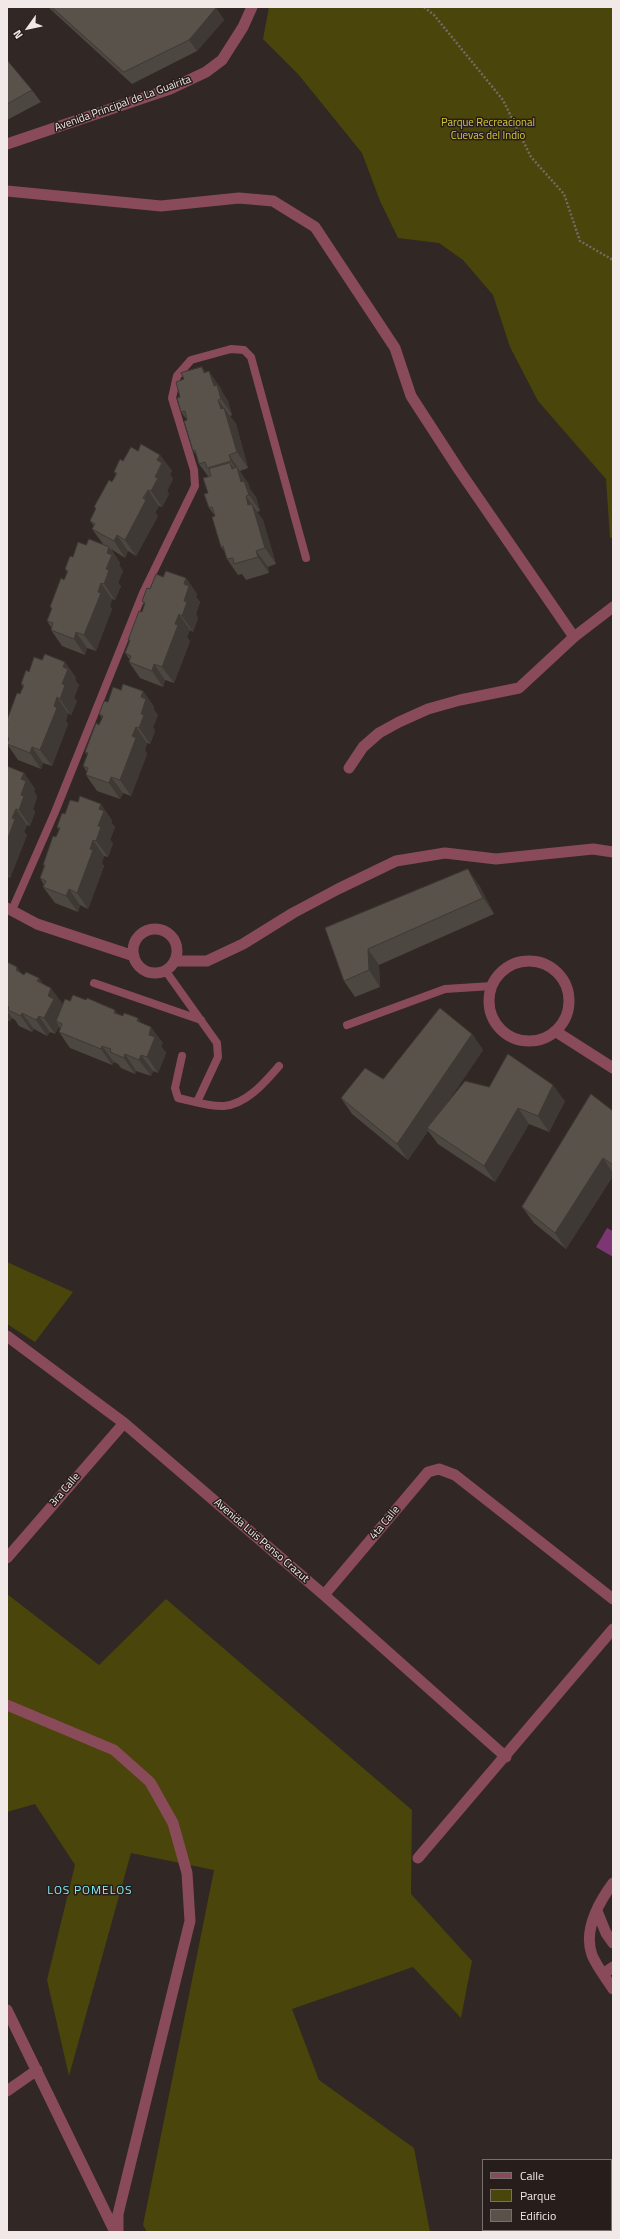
<!DOCTYPE html>
<style>
body{margin:0}
#map{position:relative;width:620px;height:2239px;overflow:hidden;background:#312724;font-family:"Titillium Web",sans-serif}
canvas{display:block}
.frame{position:absolute;inset:0;border:8px solid #f0e9e7;pointer-events:none}
.legend{position:absolute;left:482px;top:2159px;width:130px;height:72px;box-sizing:border-box;background:#271e1b;border:1px solid #776f6d;margin:0;padding:5px 7px;list-style:none;font-size:12px;color:#f0e9e7}
.legend li{display:flex;align-items:center;gap:8px;height:20px}
.legend b{width:20px;border:1px solid #776f6d}
.north{position:absolute;left:8px;top:8px;width:40px;height:40px;-webkit-text-stroke:3px #271e1b;paint-order:stroke;rotate:237deg;font-size:11px;font-weight:700;line-height:16px;text-align:center;color:#f0e9e7}
.north::after{content:'';display:block;margin:auto;width:14px;height:18px;background:#f0e9e7;clip-path:polygon(50% 0,100% 100%,50% 72%,0 100%)}
</style>
<div id="map">
<canvas width="620" height="2239"></canvas>
<div class="frame"></div>
<ul class="legend">
<li><b style="height:5px;background:#894b59"></b>Calle</li>
<li><b style="height:11px;background:#4a450a"></b>Parque</li>
<li><b style="height:11px;background:#58524a"></b>Edificio</li>
</ul>
<div class="north">N</div>
</div>
<script>
const context = document.querySelector('canvas').getContext('2d');
context.lineJoin = 'round';
function fill(path, color) {
  context.fillStyle = color;
  context.fill(path, 'evenodd');
}
function strokePath(path, color, width, dash) {
  context.strokeStyle = color;
  context.lineWidth = width;
  context.lineCap = dash ? 'butt' : 'round';
  context.setLineDash(dash || []);
  context.stroke(path);
}
function label(font, color, halo, rows, align = 'center') {
  context.font = font + ' "Titillium Web",sans-serif';
  context.lineWidth = 3;
  context.setLineDash([]);
  context.textBaseline = 'middle';
  context.strokeStyle = halo;
  context.fillStyle = color;
  for (const [text, x, y, turn = 0] of rows) {
    context.save();
    context.translate(x, y);
    context.rotate((+turn || 0) * Math.PI / 180);
    context.textAlign = isNaN(turn) ? turn : align;
    if (halo) context.strokeText(text, 0, 0);
    context.fillText(text, 0, 0);
    context.restore();
  }
}
const green = new Path2D(`
 M269,7h344v530l-3,1 -4,-59 -68,-78 -28,-54 -17,-52 -30,-35 -24,-17 -41,-5 -18,-37 -18,-48 -64,-79 -35,-35z
 M7,1262l66,30 -38,50 -28,-18z
 M7,1594l92,71 67,-66 246,211 -1,84 61,67 -11,57 -48,-51 -121,42 27,71 95,68 16,84h-283l-4,-7 71,-355 -83,-17 -62,223 -22,-96 28,-115 -40,-61 -28,8z`);
const water = new Path2D(`
 M607,1228l6,3v26l-17,-10z`);
const path = new Path2D(`
 M424,7l10,8 69,85 28,57 33,37 16,47 33,19`);
const service = new Path2D(`
 M12,910l43,-98 88,-219 52,-107 -1,-16 -22,-72 5,-22 14,-16 40,-11 13,1 7,7 55,201
 M165,970l52,73 1,14 -21,45
 M94,983l107,37
 M347,1025l98,-36 47,-3
 M182,1056l-7,32 3,10c14,3 32,9 46,8 23,-2 41,-24 55,-40`);
const minor = new Path2D(`
 M7,144l163,-55 36,-17 16,-12 21,-33 9,-20
 M7,191l154,15 78,-8 34,3 42,26 80,121 16,48 48,74 115,167
 M349,768l14,-21 16,-14 20,-11 29,-13 32,-9 59,-12 55,-51 39,-30
 M7,908l30,16 97,32
 M133 951a22 22 0 1 1 44 0a22 22 0 1 1-44 0Z
 M175,961h32l36,-17 50,-31 45,-24 58,-28 49,-8 51,6 97,-10 20,3
 M489 1001a40 40 0 1 1 80 0a40 40 0 1 1-80 0Z
 M555,1031l58,37
 M7,1336l117,87 200,172 182,162
 M7,1558l117,-135
 M324,1595l104,-123 11,-3 16,6 158,124
 M7,1705l107,45 36,32 23,41 14,50 3,48 -72,293v18
 M418,1858l195,-229
 M613,1883c-14,19 -30,47 -21,72 5,12 14,23 21,34
 M597,1911l9,22 7,10
 M603,1974l10,-7
 M7,2010l108,222
 M7,2091l30,-21`);
const wall = new Path2D(`
 M48,7h166l2,1 8,12 -27,31 -65,33z
 M7,60l25,30 9,12 -34,18z
 M206,372l14,15 2,5 6,9 4,14 -2,1 6,8 12,44 -8,3 1,2 7,10 2,6 6,8 4,14 -3,1 6,8 13,44 -8,3 1,6 -23,7 -4,-6 -4,1 -11,-16 -2,-7 -4,-5 -6,-31 -6,-8 -1,-15v-17l-9,-12 -1,-7 -5,-6 -6,-31 -6,-8 -1,-15z
 M138,451l22,4 12,16 -2,3 3,5 -6,12 2,3 -7,13 -3,-1 -4,7 3,3 -22,40 -8,-5 -3,7 -14,-9 9,14 -1,2 4,6 -5,12 3,3 -6,14 -3,-1 -2,7 2,3 -16,42 -9,-3 -2,7 -23,-9 -11,-16v-3l-4,-6 5,-11 -2,-3 14,-27 3,-8 -2,-3 8,-12 13,-12 17,-1 -11,-15 2,-3 -4,-5 6,-12 -2,-2 18,-25 4,-7 -2,-3 9,-11z
 M163,577l23,1 11,16 -1,3 4,5 -4,12 2,4 -5,14 -3,-2 -3,7 3,4 -16,42 -9,-3 -2,7 -23,-9 -11,-16 1,-2 -5,-7 5,-11 -2,-2 14,-28 2,-7 -2,-4z
 M42,660l23,2 11,16 -1,2 4,5 -5,13 3,3 -6,14 -3,-2 -2,8 2,3 -16,42 -9,-3 -2,6 -23,-9 -11,-16 1,-2 -1,-1v-15l1,-2 -1,-1v-3l13,-26 3,-7 -2,-3 8,-12z
 M121,690l22,1 11,16v3l4,5 -5,12 2,4 -5,13 -3,-1 -2,7 2,4 -16,42 -8,-3 -3,6 -23,-8 -11,-16 1,-3 -4,-6 4,-11 -2,-3 14,-27 3,-7 -3,-4 9,-12z
 M7,766l17,7 11,16 -1,2 3,6 -4,12 2,3 -5,14 -3,-1 -3,7 3,3 -17,43 -3,-2z
 M65,814l47,6 -1,2 4,5 -5,13 3,3 -5,14 -4,-1 -2,7 2,3 -16,43 -8,-4 -2,7 -23,-9 -12,-16 1,-2 -4,-7 4,-11 -1,-2 13,-28 3,-7 -2,-3z
 M479,885l15,29 -115,51 1,22 -25,10 -11,-16 -19,-53z
 M7,962l14,11 3,2 15,3 4,6 19,20 8,-3 49,13 22,9 22,20 -2,3 5,7 -8,20 -5,-2 -2,5 -15,-5 -1,3 -14,-6 -3,-4 -4,-2 -2,3 -42,-17 -11,-16 1,-4 -1,-1 -4,7 -5,-2 -3,4 -13,-7 -2,3 -13,-6 -4,-6 -3,-2 -2,3 -3,-1z
 M472,1034l11,16 -38,56 44,-19 76,14 -16,31 -20,-8 -34,58 -57,-38 -10,-13 -20,29 -56,-46 -11,-16 42,-19z
 M613,1111v65l-47,73 -32,-26 -12,-16z`);
const shadedWall = new Path2D(`
 M216,8l8,12 -27,31 -8,-11z
 M202,367l10,13 -3,-9 11,16 2,5 6,9 4,14 -28,-42z
 M218,400l18,24 12,44 -11,-16 -16,-43z
 M160,455l12,16 -2,3 3,5 -6,12 2,3 -7,13 -11,-16 4,-14 2,-17z
 M229,455l19,28 2,6 6,8 4,14 -28,-42 -2,-6 10,13 -2,-4 -7,-11z
 M148,490l11,16 -4,7 3,3 -22,40 -11,-16z
 M246,496l17,24 13,44 -11,-16 -17,-43z
 M117,535l11,16 -3,7 -11,-17z
 M109,547l11,16 -1,2 4,6 -5,12 3,3 -6,14 -11,-16 2,-15 1,-16z
 M256,551l12,16 1,6 -11,-16z
 M186,578l11,16 -1,3 4,5 -4,12 2,4 -5,14 -11,-16 2,-15v-17z
 M101,583l11,16 -2,7 2,3 -16,42 -12,-16 14,-43z
 M179,614l11,16 -3,7 3,4 -16,42 -12,-16 13,-43z
 M76,632l11,16 -2,7 -11,-16z
 M65,662l11,16 -1,2 4,5 -5,13 3,3 -6,14 -11,-16 3,-32z
 M154,664l11,16 -2,7 -11,-16z
 M143,691l11,16v3l4,5 -5,12 2,4 -5,13 -11,-16 2,-31z
 M57,697l11,16 -2,8 2,3 -16,42 -12,-16 14,-44z
 M136,727l11,16 -2,7 2,4 -16,42 -11,-16 12,-44z
 M32,747l11,16 -2,6 -11,-16z
 M24,773l11,16 -1,2 3,6 -4,12 2,3 -5,14 -11,-16 2,-15v-16z
 M111,777l12,16 -3,6 -11,-16z
 M101,804l11,16 -1,2 4,5 -5,13 3,3 -5,14 -12,-16 2,-15 1,-17z
 M16,809l11,16 -3,7 3,3 -17,43 -3,-5v-32l5,-23z
 M93,840l11,16 -2,7 2,3 -16,43 -11,-16z
 M468,869l11,16 15,29 -11,-16z
 M69,889l11,16 -2,7 -12,-16z
 M368,949l11,16 1,22 -11,-17z
 M17,967l12,16 -13,-13z
 M39,978l10,15 2,-5 12,16 -7,17 3,6 -4,7 -11,-16 -7,-37z
 M115,1010l12,16 -13,-13z
 M7,1011l5,7 -2,3 -3,-4z
 M22,1013l12,16 -2,3 -11,-16z
 M39,1016l11,16 -3,4 -11,-16z
 M138,1018l11,16 2,-7 12,16 -2,3 5,7 -8,20 -11,-16 -10,-36z
 M472,1034l11,16 -54,80 -2,-2 1,3 -20,29 -11,-16z
 M102,1046l12,16 -2,3 -11,-16z
 M125,1054l11,17 -1,3 -11,-16z
 M141,1055l12,16 -2,5 -12,-16z
 M553,1085l12,16 -16,31 -11,-16z
 M518,1108l11,16 -34,58 -11,-16z
 M603,1158l10,15v3l-47,73 -11,-16z`);
const building = new Path2D(`
 M52,7h162l2,1 -27,32 -65,32z
 M7,60l25,30 -25,14z
 M202,367l2,6 5,-2 5,15 3,-1 4,14 -3,1 3,9 3,-1 13,44 -8,3 2,6 -24,7 -2,-6 -6,2 -4,-14 -2,1 -9,-30 3,-1 -2,-9 -4,1 -4,-14 3,-1 -4,-15 8,-3 -3,-6z
 M141,444l19,11 -3,5 5,3 -7,14 3,1 -7,13 -3,-1 -5,8 3,2 -21,40 -8,-5 -3,6 -22,-12 3,-5 -5,-3 6,-13 -2,-1 15,-27 3,2 5,-9 -3,-1 6,-13 3,2 8,-14 7,4z
 M230,463l2,6 5,-2 4,15 3,-1 5,14 -3,1 2,9 4,-1 13,44 -9,3 2,6 -24,7 -1,-6 -6,1 -4,-13 -2,1 -9,-30 3,-1 -3,-9 -3,1 -5,-14 4,-1 -5,-15 8,-2 -2,-7z
 M89,539l20,8 -2,6 5,2 -6,14 3,1 -5,14 -3,-1 -3,9 3,1 -17,42 -8,-3 -2,7 -23,-9 2,-7 -6,-2 5,-13 -2,-1 11,-29 3,2 4,-9 -3,-2 5,-13 3,1 5,-15 8,3z
 M166,571l20,7 -2,6 5,2 -5,15 3,1 -5,14 -3,-2 -4,10 3,1 -16,42 -8,-3 -2,7 -23,-9 2,-6 -6,-3 5,-13h-2l11,-29 3,1 3,-9 -3,-2 5,-13 3,1 6,-15 7,3z
 M45,654l20,8 -2,5 5,2 -6,15 3,1 -5,14 -3,-2 -3,9 3,2 -17,42 -8,-3 -2,6 -23,-9 2,-6 -2,-1v-11l1,-3 -1,-1v-2l10,-27 3,1 4,-9 -3,-1 5,-14 3,2 5,-15 8,3z
 M123,684l20,7 -2,6 5,2 -5,15 3,1 -5,13 -3,-1 -4,9 4,2 -16,42 -9,-3 -2,6 -23,-8 2,-7 -5,-2 5,-13 -3,-1 11,-29 3,2 4,-9 -4,-2 5,-13 4,1 5,-15 8,3z
 M7,766l17,7 -3,6 5,2 -5,14 3,1 -5,14 -3,-1 -4,9 3,1 -8,22z
 M80,796l21,8 -2,5 5,2 -6,15 3,1 -5,14 -3,-1 -3,9 3,1 -16,43 -8,-4 -3,7 -23,-9 3,-6 -6,-3 5,-13h-2l10,-29 3,1 4,-9 -3,-1 5,-14 3,1 5,-14 8,2z
 M468,869l15,29 -115,51 1,21 -25,11 -19,-53z
 M7,962l10,5 -1,3 8,5 2,-3 13,6 -2,3 14,7 -3,8 6,3 -10,19 -5,-2 -3,4 -14,-7 -1,3 -13,-6 1,-3 -2,-1z
 M73,995l13,5 1,-2 28,12 -1,3 9,3 1,-3 14,5 -1,3 14,6 -2,8 6,2 -8,20 -6,-2 -2,5 -14,-6 -1,4 -14,-6 1,-3 -9,-3 -1,3 -42,-17 3,-8 -6,-3 9,-22 5,2z
 M440,1008l32,26 -75,110 -56,-46 24,-30 18,11z
 M508,1054l45,31 -15,31 -20,-8 -34,58 -57,-38 38,-47 24,6z
 M591,1094l22,17v54l-10,-7 -48,75 -33,-26z`);
const streetNames = [
 ["Avenida Principal de La Guairita",123,104,-20],
 ["3ra Calle",65,1490,-49],
 ["4ta Calle",385,1523,-50],
 ["Avenida Luis Penso Crazut",261,1541,41]
];
const parkNames = [
 ["Parque Recreacional",488,123],
 ["Cuevas del Indio",488,136]
];
const neighbourhoodNames = [
 ["LOS POMELOS",90,1891]
];
fill(green, '#4a450a');
fill(water, '#7d3674');
strokePath(path, '#736a67', 2.5, [2, 2]);
strokePath(service, '#894b59', 8);
strokePath(minor, '#894b59', 11);
fill(wall, '#4c4740');
fill(shadedWall, '#3e3934');
fill(building, '#58524a');
strokePath(building, '#3e3934', 1);
label('11px', '#f0e9e7', '#271e1b', streetNames);
label('11px', '#d6c939', '#271e1b', parkNames);
context.letterSpacing = '1px';
label('12px', '#84eff9', '#271e1b', neighbourhoodNames);
context.letterSpacing = '0px';
</script>
